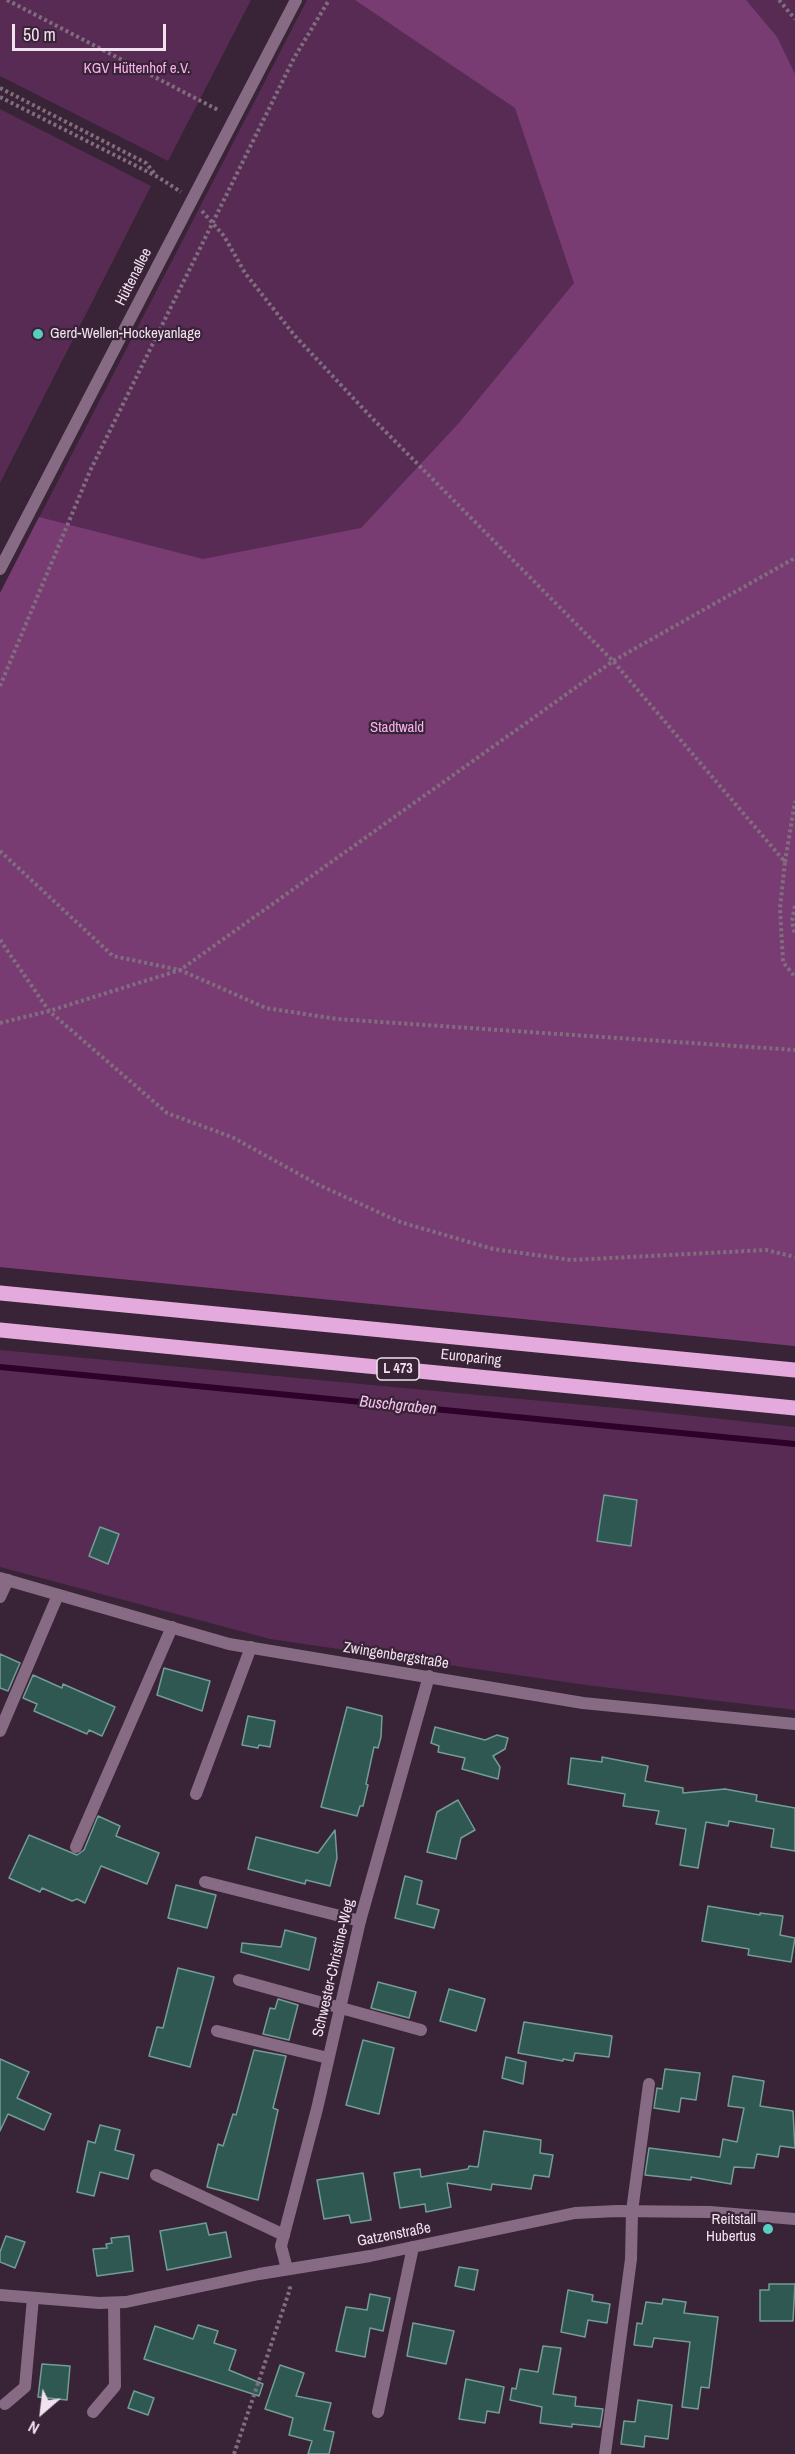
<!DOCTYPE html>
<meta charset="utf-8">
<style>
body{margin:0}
#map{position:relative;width:795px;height:2454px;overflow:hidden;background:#392336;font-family:"Archivo Narrow",sans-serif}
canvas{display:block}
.north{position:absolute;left:12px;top:2382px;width:60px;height:60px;-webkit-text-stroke:4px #392336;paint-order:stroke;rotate:208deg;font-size:16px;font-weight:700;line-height:24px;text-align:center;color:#f1e2ef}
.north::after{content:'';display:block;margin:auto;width:21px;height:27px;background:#f1e2ef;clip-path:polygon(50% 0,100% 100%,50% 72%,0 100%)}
.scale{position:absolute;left:12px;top:24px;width:154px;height:27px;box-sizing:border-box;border:3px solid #f1e2ef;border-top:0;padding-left:8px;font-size:18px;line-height:21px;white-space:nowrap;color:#f1e2ef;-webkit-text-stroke:4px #392336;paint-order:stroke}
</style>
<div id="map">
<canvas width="795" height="2454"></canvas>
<div class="north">N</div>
<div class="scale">50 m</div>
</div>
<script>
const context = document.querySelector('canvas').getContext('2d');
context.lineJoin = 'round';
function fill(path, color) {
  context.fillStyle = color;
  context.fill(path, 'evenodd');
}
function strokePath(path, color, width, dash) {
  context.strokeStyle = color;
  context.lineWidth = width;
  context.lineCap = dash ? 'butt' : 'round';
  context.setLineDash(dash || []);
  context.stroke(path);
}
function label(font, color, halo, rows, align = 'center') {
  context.font = font + ' "Archivo Narrow",sans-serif';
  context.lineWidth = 4.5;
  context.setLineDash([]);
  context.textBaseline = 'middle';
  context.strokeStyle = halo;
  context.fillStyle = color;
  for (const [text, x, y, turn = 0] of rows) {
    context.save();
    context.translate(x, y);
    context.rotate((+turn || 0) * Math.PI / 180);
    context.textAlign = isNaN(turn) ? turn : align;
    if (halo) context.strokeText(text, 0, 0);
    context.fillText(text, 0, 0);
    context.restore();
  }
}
const green = new Path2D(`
 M0,0h251l-83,161 -168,-85z
 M307,0h488v1346l-795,-79v-674z
 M0,109l151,77 -151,297z
 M0,1350l638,60 157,17v283l-209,-25 -316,-46 -270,-72z`);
const forest = new Path2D(`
 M355,0h391l31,37 18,37v1272l-795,-79v-674l39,-76 164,42 158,-31 97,-104 116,-141 -59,-175z`);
const stream = new Path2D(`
 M0,1367l795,77`);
const building = new Path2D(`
 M604,1495l33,5 -6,46 -34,-5z
 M100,1527l19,7 -11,30 -19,-8z
 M0,1654l20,9 -12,28 -8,-3z
 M164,1668l46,13 -8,30 -45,-16z
 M33,1675l29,13 1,-4 52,23 -13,29 -13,-6 -2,4 -53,-23 3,-7 -14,-6z
 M347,1707l35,9 -1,21 -3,11 -4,-1 -8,37 2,1 -5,21h-3l-3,10 -36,-9z
 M248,1716l27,5 -5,26 -11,-2 -1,3 -16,-3z
 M435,1727l50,13 12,-5 11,3 -3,11 -12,7 7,11 -2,12 -36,-10 3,-11 -27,-6 1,-6 -8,-3z
 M602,1757l46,9 -3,15 38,7v5l42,-4 32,6 -1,6 39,7v43l-24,-4 3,-18 -45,-8 -1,5 -22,-4 -8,46 -18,-3 6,-36 -30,-5 3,-13 -36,-5 2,-12 -57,-10 3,-26 31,4z
 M458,1800l17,30 -14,8 -5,21 -29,-7 10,-40z
 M98,1816l22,10 -4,10 43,17 -12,31 -46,-18 -16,37 -8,-4 -5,2 -30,-13 -2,4 -31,-14 20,-43 48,20 7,-5z
 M335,1830l2,28 -7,28 -24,-6 -1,4 -57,-15 8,-32 62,16z
 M405,1876l17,5 -5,23 22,6 -5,18 -39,-10z
 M176,1885l40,10 -9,33 -39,-10z
 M708,1906l52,9v-2l23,3 -3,19 15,3 -4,24 -43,-7 1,-6 -47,-8z
 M285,1930l31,8 -7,32 -68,-18 1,-9 39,4z
 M178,1968l36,9 -24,90 -41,-11 8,-29 6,1z
 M378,1982l38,10 -7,26 -38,-10z
 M449,1989l36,10 -9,32 -36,-10z
 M278,1999l20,6 -9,35 -26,-6 7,-26 5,1z
 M524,2022l88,14 -3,21 -34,-4 -2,8 -10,-2v2l-45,-8z
 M363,2040l31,8 -15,66 -33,-9z
 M254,2050l32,6 -13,52 5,2 -20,90 -51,-13 11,-43 5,2 10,-32 3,1z
 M506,2057l20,5 -3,22 -21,-6z
 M0,2059l29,13 -12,26 34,16 -7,16 -36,-16 -8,17z
 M665,2069l35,4 -4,27 -15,-2 -2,14 -25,-4 3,-20 5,1z
 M733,2076l31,5 -4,25 33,5 2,37 -15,-2 -2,11 -21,-3 -3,14 -20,-1 -3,17 -40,-7v3l-46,-5 4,-27 71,9 3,-18 14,3 7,-34 -16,-2z
 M100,2125l20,5 -5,20 19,5 -6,24 -28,-7 -6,24 -17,-4 11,-51 7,2z
 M484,2131l57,9 -1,13 13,2 -4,22 -15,-2 -3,14 -39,-5 -1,6 -44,-7 4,24 -25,5 -1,-8 -25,4 -6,-35 26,-4 1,8 47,-8 1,-3 9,1z
 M363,2173l8,47 -20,3 -2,-8 -25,4 -7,-39z
 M206,2223l3,12 17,-3 5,25 -64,13 -7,-39z
 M6,2236l19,6 -10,26 -15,-6v-10z
 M129,2236l4,35 -36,5 -4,-27 14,-1 -1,-4 6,-1 -1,-5z
 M459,2267l19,3 -4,20 -19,-4z
 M769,2284h26l-2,37h-33v-31h9z
 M568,2290l25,5 -1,6 18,3 -3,19 -19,-3 -3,17 -24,-5z
 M370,2294l20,4 -7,33 -13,-3 -5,29 -29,-6 10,-44 21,3z
 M663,2299l23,3 -2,11 34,4 -9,71 -8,-1 -3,22 -16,-2 8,-65 -36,-4 -2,9 -18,-2 3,-22 5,1 4,-22 16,2z
 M413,2323l41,8 -8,33 -39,-8z
 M198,2325l20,6 -4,12 22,7 -7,20 34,14 -4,12 -115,-37 11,-33 38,13z
 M543,2346l18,2 -8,46 23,3 -1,9 28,3 -3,18 -28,-3v3l-32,-4 2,-16 -32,-7 2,-12 4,1 4,-20 18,3z
 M42,2364l28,2 -3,34 -29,-3z
 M280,2365l24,8 -8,23 35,7 -7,27 10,2 -5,22h-21l4,-13 -23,-6 4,-17 -28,-9z
 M466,2379l38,8 -5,26 -12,-2 -2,12 -26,-4z
 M134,2391l20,7 -6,17 -20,-7z
 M638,2400l34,5 -4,34 -23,-3 -1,11 -23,-3 3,-23 11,1z`);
const path = new Path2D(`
 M7,0l213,111
 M779,0l16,19
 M0,88l146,75 9,11
 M0,97l158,80 23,15
 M202,211l22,25 21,37 50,63 76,81 242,244 172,201 -5,46 3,54 12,15
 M0,686l90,-215 204,-413 35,-58
 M0,851l113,105 67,14 86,38 71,11 458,31
 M785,862l10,-61
 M795,906l-3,15 3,14
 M0,940l49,71 118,102 65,24 85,47 83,38 93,27 78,11 195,-10 29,7
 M0,1023l49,-12 131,-41 433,-309 182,-103
 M234,2454l56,-165 -1,-5`);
const service = new Path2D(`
 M0,1597l8,-17
 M0,1731l58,-136
 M196,1794l55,-147
 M76,1847l96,-220
 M205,1882l155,39
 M239,1980l182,50
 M217,2031l111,27
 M156,2175l128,60
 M5,2404l20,-17 8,-89
 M93,2412l22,-26 -1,-82
 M378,2412l35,-165
 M605,2454l26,-195 1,-48 17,-127`);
const minor = new Path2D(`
 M0,569l296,-569
 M0,1578l229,66 354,59 212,21
 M287,2269l-6,-23 36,-137 43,-188 69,-245
 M0,2295l99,8 27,-1 133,-28 111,-18 205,-43 42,-2 93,1 85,7`);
const primary = new Path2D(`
 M0,1293l795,77
 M0,1330l795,78`);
const markers = [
 [38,334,6,"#58cec0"],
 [768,2229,6,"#58cec0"]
];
const shields = [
 [398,1369,42]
];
const shieldNames = [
 ["L 473",398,1369]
];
const parkNames = [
 ["KGV Hüttenhof e.V.",137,69],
 ["Stadtwald",397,728]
];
const streetNames = [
 ["Hüttenallee",134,277,-63],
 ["Europaring",471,1358,6],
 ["Zwingenbergstraße",396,1656,9],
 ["Schwester-Christine-Weg",334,1968,-77],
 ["Gatzenstraße",394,2235,-11]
];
const poiNames = [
 ["Gerd-Wellen-Hockeyanlage",50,334],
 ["Reitstall",756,2220,"right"],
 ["Hubertus",756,2237,"right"]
];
const waterNames = [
 ["Buschgraben",398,1406,6]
];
fill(green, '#582b54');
fill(forest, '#783c73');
strokePath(stream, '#2c0229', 6);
fill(building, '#305853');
strokePath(building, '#729d96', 1.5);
strokePath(path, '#806d7e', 4, [3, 3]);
strokePath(service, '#876b84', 12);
strokePath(minor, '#876b84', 12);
strokePath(primary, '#e4aadd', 15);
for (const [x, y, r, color] of markers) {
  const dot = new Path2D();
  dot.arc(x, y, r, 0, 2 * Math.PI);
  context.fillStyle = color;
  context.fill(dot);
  strokePath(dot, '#392336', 2);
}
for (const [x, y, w] of shields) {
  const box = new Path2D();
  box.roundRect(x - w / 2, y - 11, w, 22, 4.5);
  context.fillStyle = '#392336';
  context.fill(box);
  strokePath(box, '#f1e2ef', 1.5);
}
label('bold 14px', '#f1e2ef', null, shieldNames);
label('15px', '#f8b2ef', '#392336', parkNames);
label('15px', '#f1e2ef', '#392336', streetNames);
label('15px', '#f1e2ef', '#392336', poiNames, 'left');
label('italic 16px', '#f8c3f1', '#392336', waterNames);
</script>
